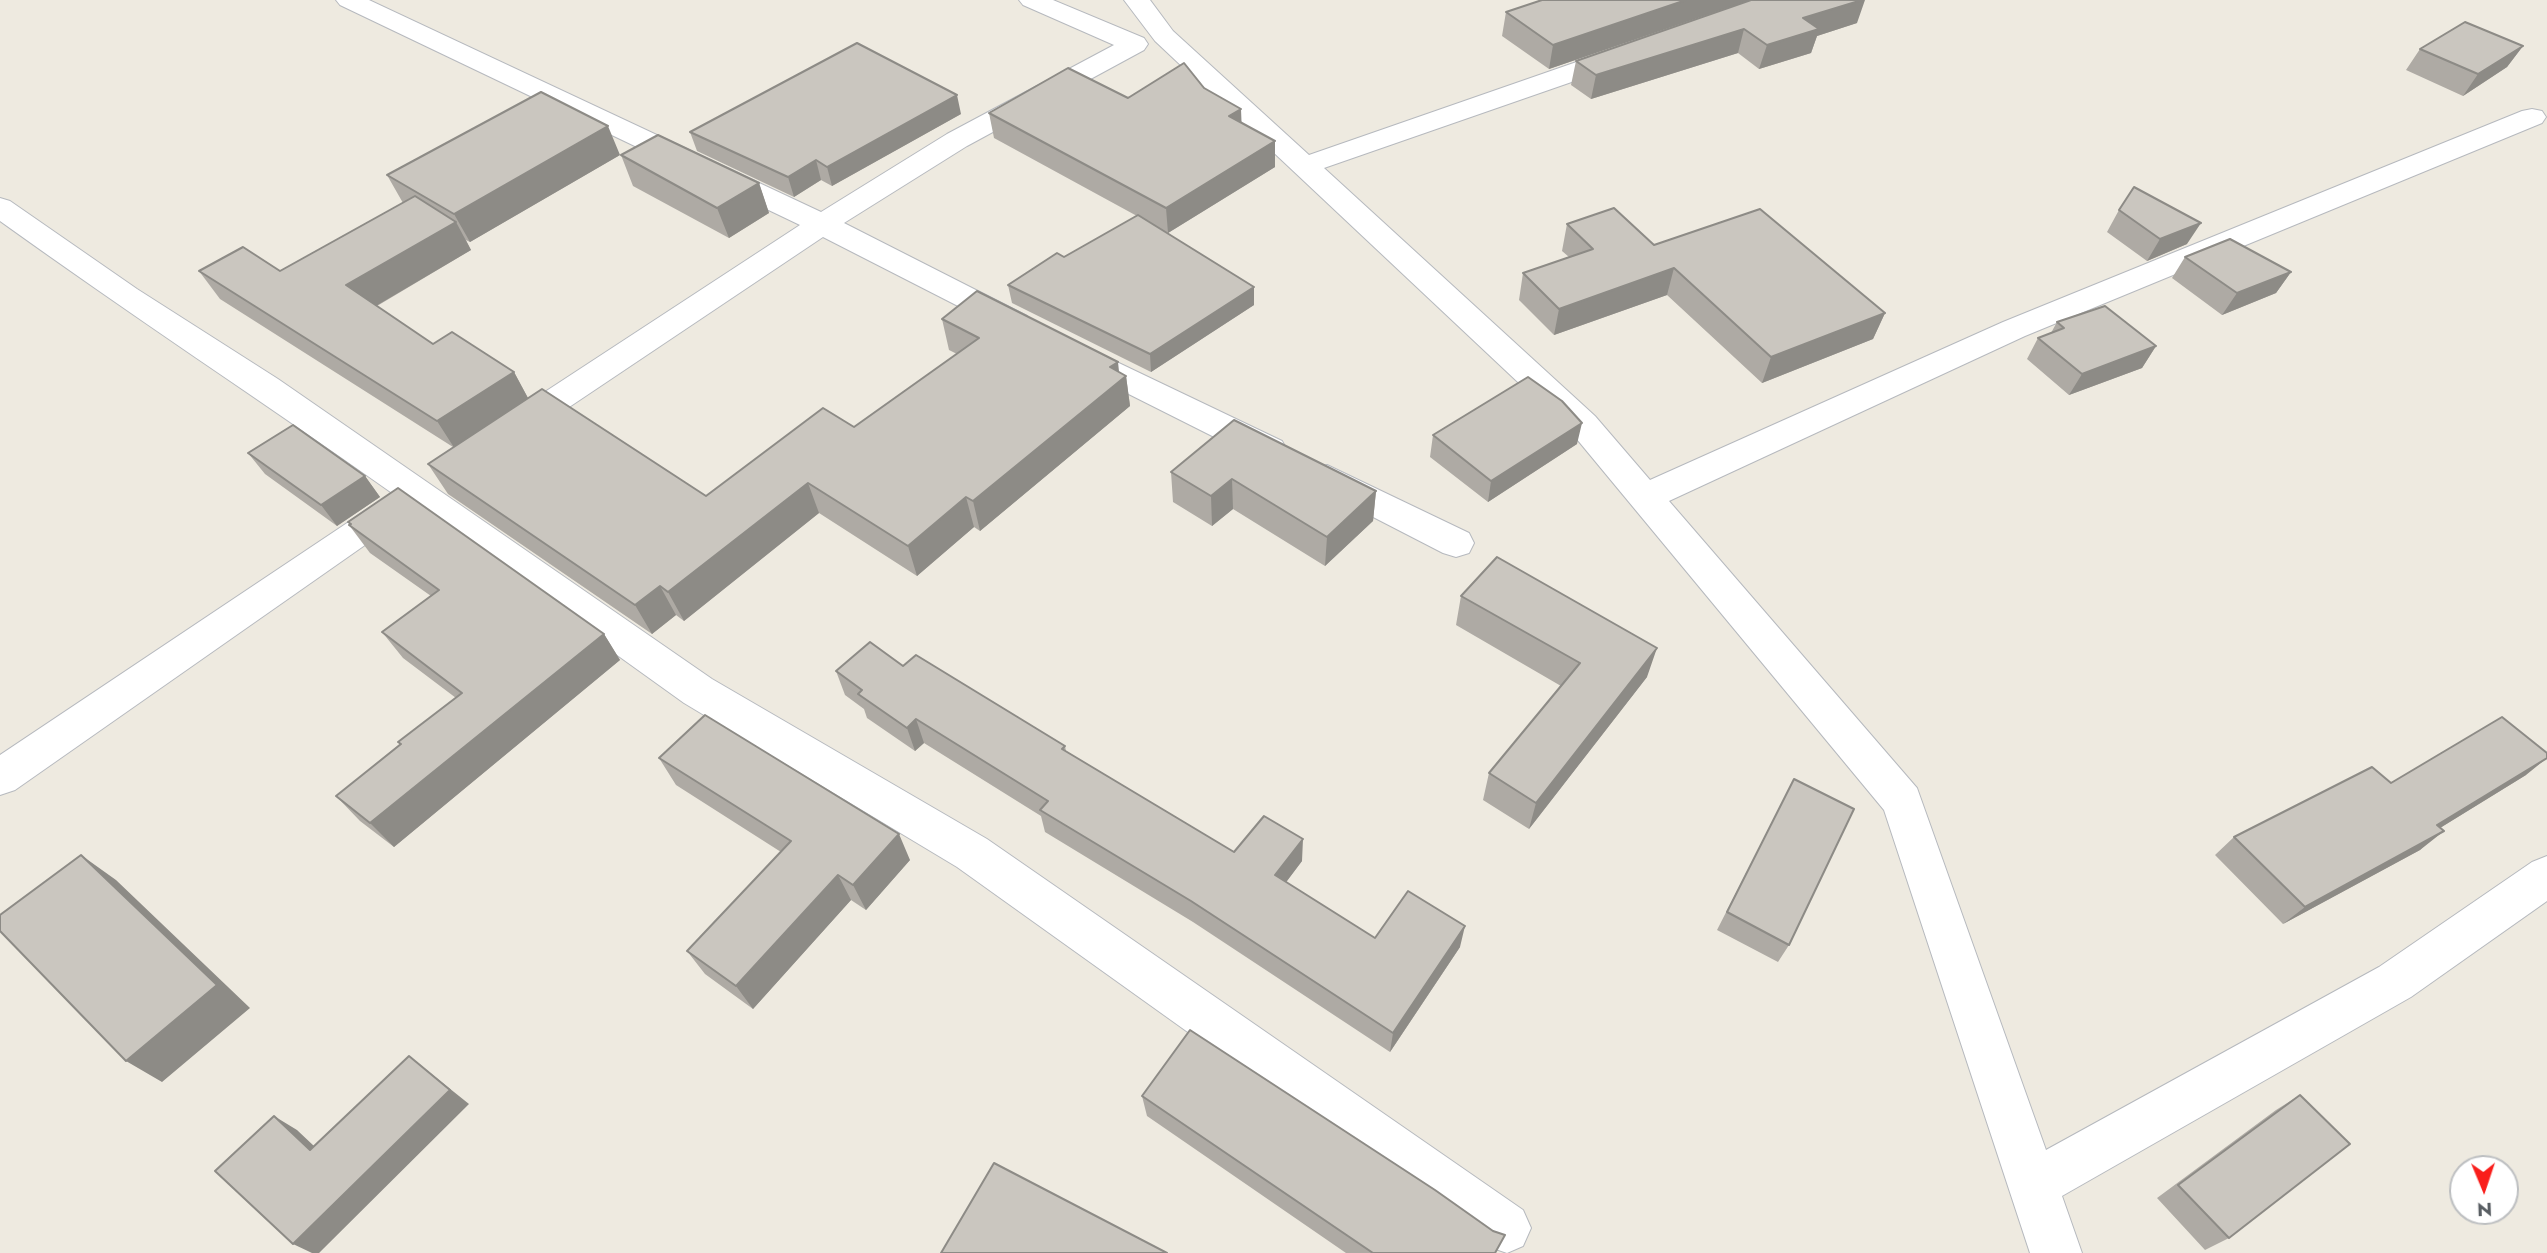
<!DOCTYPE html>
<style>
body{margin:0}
#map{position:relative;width:2547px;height:1253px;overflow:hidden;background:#eeeae0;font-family:Jost,sans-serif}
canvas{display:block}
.north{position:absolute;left:2449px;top:1155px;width:70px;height:70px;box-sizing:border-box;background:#fff;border:2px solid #bdbfc1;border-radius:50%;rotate:178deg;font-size:19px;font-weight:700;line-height:28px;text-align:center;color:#595e63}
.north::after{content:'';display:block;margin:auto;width:24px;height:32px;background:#f91e1b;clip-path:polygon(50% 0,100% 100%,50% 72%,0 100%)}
</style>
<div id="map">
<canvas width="2547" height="1253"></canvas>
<div class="north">N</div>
</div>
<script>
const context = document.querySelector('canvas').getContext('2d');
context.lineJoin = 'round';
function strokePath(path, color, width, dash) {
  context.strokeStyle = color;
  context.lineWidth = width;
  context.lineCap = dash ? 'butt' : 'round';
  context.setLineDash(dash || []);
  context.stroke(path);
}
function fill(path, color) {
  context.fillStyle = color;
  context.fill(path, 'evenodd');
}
const minor = new Path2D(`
 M336,0h33l452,212 126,-78 167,-89 -91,-40 -4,-5h34l91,38 4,6 -4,6 -177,96 -123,77 183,93 5,7 -5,7 -11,3 -11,-3 -182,-93 -297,199 -12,4 -12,-4 -5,-8 5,-8 298,-195 -460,-220z
 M1124,0h26l23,31 136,124 305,-106 9,-2 9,2 4,6 -4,6 -308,107 271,248 55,64 353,-158 519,-211 10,-2 10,2 4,6 -4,6 -517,213 -356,165 248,287 129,362 333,-183 153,-105 15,-6v45l-136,96 -349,199 20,57h-52l-146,-443 -313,-378 -416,-391z
 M0,198l10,3 127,88 141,90 434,300 275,160 536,371 8,18 -8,18 -16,7 -20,-7 -530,-379 -273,-164 -269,-193 -400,280 -15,5v-40l392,-262c-130,-92 -263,-179 -392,-272z
 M1079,344l203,97 5,9 -5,9 -12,3 -12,-3 -191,-96 -4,-8 4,-8z
 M1327,465l142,68 5,10 -5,10 -13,4 -13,-4 -128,-66 -6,-9 6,-9z`);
const wall = new Path2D(`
 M1750,0l-201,69 -47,-33 4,-24z
 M1751,0l106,23 -40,13 -6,17 -52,16 -21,-16 -147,46 -20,-14 5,-24z
 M2523,46l-16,21 -44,29 -57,-26 14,-21z
 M1204,88l37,35 34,44 -107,66 86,72 -103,67 -139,-69 -4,-18 56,-28 73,-41 -143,-78 -5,-25z
 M961,114l-129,72 -11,-6 -27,17 -97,-46 -7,-19z
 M620,155l-150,87 -4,-2 5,10 -94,56 56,38 81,28 14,26 178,98 148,-69 103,-73 -8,-4 -7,-31 177,53 7,4 4,30 -150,125 -6,-4 -57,49 -98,-63 -135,108 -8,-6 -24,19 -204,-140 -20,-30 25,-17 -233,-148 -21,-28h81l123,-68 -16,-28z
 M621,155l138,28 10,30 -40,25 -96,-52z
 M2119,210l68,34 -40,17 -40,-29z
 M1567,224l87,21 231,68 -12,26 -111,44 -95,-88 -113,40 -35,-35 4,-27 46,-16 -7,-6z
 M2185,257l106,15 -15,21 -54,22 -50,-37z
 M2057,322l99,24 -14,22 -73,27 -42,-36 11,-21 13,-5z
 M1433,435l144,9 -89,58 -58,-45z
 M248,453l117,23 15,21 -43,29 -72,-52z
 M1171,472l205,19 -3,30 -48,45 -92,-57 -21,17 -39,-24z
 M348,522l256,112 16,26 -226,187 -34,-26 -24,-25 120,-98 -53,-40 -21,-26 49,-36 -61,-43 -21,-28h1z
 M1461,596l186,81 -118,152 -46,-29 6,-27 72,-87 -105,-61z
 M903,666l162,80 1,5 168,101 68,9 -16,21 89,56 85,9 -70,105 -197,-130 -148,-90 -4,-16 -117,-73 -9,8 -48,-33 -3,-9 -19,-14 -9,-24z
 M659,758l251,102 -44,50 -15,-10 -98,109 -48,-35 -18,-23 94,-99 -105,-67z
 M2526,775l-86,53 -20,22 -137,74 -68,-69 19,-18 157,-54z
 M1794,779l-5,166 -11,17 -61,-32z
 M2300,1095l-71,143 -24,12 -48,-52 119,-88z
 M1142,1096l351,135 3,22h-150l-199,-137z`);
const shadedWall = new Path2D(`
 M1686,0h64l-201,69 4,-24z
 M1862,0h3l-8,23 -40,13 -6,17 -52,16 8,-24 36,-27z
 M1744,29l-6,24 -147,46 5,-24z
 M2523,46l-16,21 -44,29 15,-22z
 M957,95l4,19 -129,72 -5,-19z
 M1241,109l1,25 -13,-18z
 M608,126l12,29 -150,87 -16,-28z
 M1275,141v26l-107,66 -2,-25z
 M816,160l5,20 -27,17 -6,-20z
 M759,183l10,30 -40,25 -12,-30z
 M456,222l15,28 -107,63 -18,-28z
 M2201,223l-14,21 -40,17 13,-22z
 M1674,268l-7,27 -113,40 5,-26z
 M2291,272l-15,21 -54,22 15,-22z
 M1254,287v18l-103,67 -1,-18z
 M1885,313l-12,26 -111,44 9,-26z
 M2156,346l-14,22 -73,27 13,-21z
 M1118,362l2,19 6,-5 4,30 -150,125 -7,-30 137,-134z
 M514,372l15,28 -74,49 -18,-28z
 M1582,423l-5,21 -89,58 3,-21z
 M365,476l15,21 -43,29 -16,-21z
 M1232,479l1,30 -21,17 -1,-30z
 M808,483l11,30 -135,108 -16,-29z
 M1376,491l-3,30 -48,45 2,-29z
 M966,497l8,30 -57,49 -9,-30z
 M660,586l16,29 -24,19 -17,-29z
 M604,634l16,26 -226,187 -24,-24z
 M1657,648l-10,29 -118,152 7,-26z
 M916,719l8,24 -9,8 -8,-23z
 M2547,758l-21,17 -112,69 23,-19z
 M2444,831l-24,19 -137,74 22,-17z
 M899,834l11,26 -44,50 -13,-25z
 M1303,839l-1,22 -27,36v-22z
 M81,855l35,25 134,128 -88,74 -36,-21z
 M838,875l13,25 -98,109 -17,-23z
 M1465,926l-5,21 -70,105 3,-19z
 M409,1056l60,48 -150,149h-7l-19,-9z
 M274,1116l23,14 35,33 -22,-13z`);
const building = new Path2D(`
 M1542,0h144l-133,45 -47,-33z
 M1751,0h111l-59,18 16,11 -52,16 -23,-16 -148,46 -20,-14z
 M2465,22l58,24 -45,28 -58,-25z
 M857,43l100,52 -130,72 -11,-7 -28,17 -98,-45z
 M1184,63l20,25 37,21 -12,7 46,25 -109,67 -177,-95 79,-45 60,30z
 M541,92l67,34 -154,88 -67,-39z
 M658,135l101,48 -42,25 -96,-53z
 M2134,187l67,36 -41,16 -41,-29z
 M415,196l41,26 -110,63 87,59 19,-12 62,40 -77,49 -238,-150 44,-24 37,24z
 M1614,208l40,37 106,-36 125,104 -114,44 -97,-89 -115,41 -36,-36 70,-24 -26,-25z
 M1138,215l116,72 -104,67 -142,-69 49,-32 7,4z
 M2230,239l61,33 -54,21 -52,-36z
 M977,291l141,71 -8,5 16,9 -153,125 -7,-4 -58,49 -100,-63 -140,109 -8,-6 -25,19 -207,-141 114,-75 164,107 117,-88 31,19 125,-89 -37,-19z
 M2105,306l51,40 -74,28 -44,-36 26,-10 -7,-6z
 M1528,377l34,24 20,22 -91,58 -58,-46z
 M1234,420l142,71 -49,46 -95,-58 -21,17 -40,-24z
 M293,425l72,51 -44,29 -73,-52z
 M398,488l206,146 -234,189 -34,-27 65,-52 -3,-2 64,-49 -80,-61 57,-42 -90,-65 2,-1 -3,-2z
 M1497,557l160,91 -121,155 -47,-30 91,-110 -119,-67z
 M870,642l33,24 13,-11 149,91 -3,3 172,103 30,-36 39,23 -28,36 100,63 33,-47 57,35 -72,107 -202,-132 -151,-91 8,-9 -132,-82 -9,9 -49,-34 4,-4 -26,-19z
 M705,715l194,119 -46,51 -15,-10 -102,111 -49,-35 104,-110 -132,-83z
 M2502,717l45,36v5l-110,67 7,6 -139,76 -71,-70 138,-70 19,16z
 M1794,779l60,30 -65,136 -62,-33z
 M81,855l136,130 -91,76 -126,-130v-16z
 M1190,1030l245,160 58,41 12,4 -10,18h-122l-231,-157z
 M409,1056l41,34 -157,154 -78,-73 59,-55 36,34z
 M2300,1095l50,49 -121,94 -51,-53z
 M994,1163l173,90h-226z`);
strokePath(minor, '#b6b9be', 2);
fill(minor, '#fff');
fill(wall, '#aeaaa4');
fill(shadedWall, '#8d8b86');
fill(building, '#cac6bf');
strokePath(building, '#8d8b86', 2);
</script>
